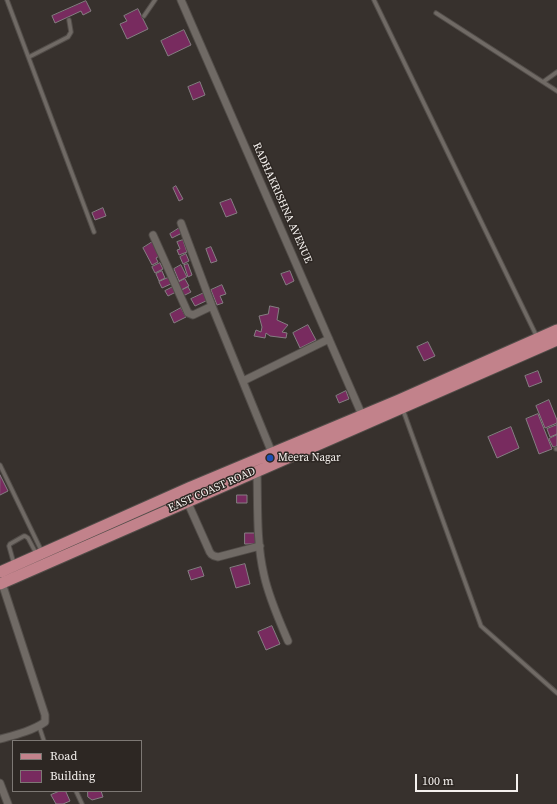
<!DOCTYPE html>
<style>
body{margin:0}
#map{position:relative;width:557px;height:804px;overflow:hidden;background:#37312d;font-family:"Source Serif 4",serif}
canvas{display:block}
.legend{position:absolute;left:12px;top:740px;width:130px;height:52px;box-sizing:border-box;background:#2d2723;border:1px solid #7d7874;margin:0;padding:5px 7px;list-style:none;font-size:12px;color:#f5f1ee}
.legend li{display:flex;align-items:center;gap:8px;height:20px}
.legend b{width:20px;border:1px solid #7d7874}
.scale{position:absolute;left:415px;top:774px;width:103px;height:18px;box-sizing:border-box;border:2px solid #f5f1ee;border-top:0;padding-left:5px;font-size:12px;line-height:14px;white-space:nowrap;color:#f5f1ee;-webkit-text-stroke:3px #2d2723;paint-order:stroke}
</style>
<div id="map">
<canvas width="557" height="804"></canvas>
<ul class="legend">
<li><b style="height:5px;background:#c2828b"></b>Road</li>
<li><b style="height:11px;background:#782b5f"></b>Building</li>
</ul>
<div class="scale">100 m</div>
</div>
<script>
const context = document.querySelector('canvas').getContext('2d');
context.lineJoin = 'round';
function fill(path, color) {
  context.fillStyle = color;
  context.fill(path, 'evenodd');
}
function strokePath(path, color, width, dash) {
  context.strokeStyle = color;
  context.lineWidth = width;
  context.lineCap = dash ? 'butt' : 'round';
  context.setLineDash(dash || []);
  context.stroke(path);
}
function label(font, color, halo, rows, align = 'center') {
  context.font = font + ' "Source Serif 4",serif';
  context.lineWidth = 3;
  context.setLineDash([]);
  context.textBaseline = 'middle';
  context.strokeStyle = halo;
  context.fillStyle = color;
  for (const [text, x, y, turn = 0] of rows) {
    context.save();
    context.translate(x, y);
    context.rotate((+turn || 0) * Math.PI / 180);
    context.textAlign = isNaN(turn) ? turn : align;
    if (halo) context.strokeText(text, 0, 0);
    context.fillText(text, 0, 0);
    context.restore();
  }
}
const building = new Path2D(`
 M86,1l5,10 -8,4 -2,-4 -26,12 -3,-7z
 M138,9l10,20 -21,10 -7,-15 7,-3 -3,-5z
 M184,30l7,15 -23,11 -7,-15z
 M200,82l5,13 -12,5 -5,-13z
 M176,186l7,13 -4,2 -6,-13z
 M231,199l6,14 -11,4 -6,-14z
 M103,208l3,8 -11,4 -3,-7z
 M181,227l3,5 -12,6 -2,-4z
 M183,240l4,12 -8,3 -2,-5 3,-1 -3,-7z
 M154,241l7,14 -5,3 2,4 -6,3 -9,-17z
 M211,247l6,14 -6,2 -5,-14z
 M186,254l3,7 -6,3 -3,-7z
 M160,263l3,6 -8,4 -3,-6z
 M188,264l4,11 -4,2 -4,-12z
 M181,265l6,12 -8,4 -5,-12z
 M162,271l3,7 -6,3 -3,-7z
 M290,271l4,10 -8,4 -5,-11z
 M170,277l3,6 -11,5 -3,-6z
 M185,279l4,7 -8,4 -4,-7z
 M222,285l4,9 -6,2 3,7 -6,2 -6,-15z
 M173,287l3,5 -8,4 -3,-5z
 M188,287l3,5 -8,4 -2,-5z
 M204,293l4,7 -13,6 -4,-7z
 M270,306l9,2 -2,12 11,5 -6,7 5,1 -1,5 -16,-2 -4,-3 -1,5 -11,-2 2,-6 5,2 1,-5 -3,-11 9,-2z
 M181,308l5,9 -12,6 -4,-9z
 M308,325l8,15 -16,8 -7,-15z
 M428,342l7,14 -11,5 -7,-14z
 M538,371l4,11 -13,5 -4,-11z
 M346,391l3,8 -10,4 -3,-7z
 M549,400l8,20v3l-12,5 -9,-22z
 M538,414l14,35 -13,5 -13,-35z
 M557,425v9l-7,3 -3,-8z
 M511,427l8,21 -22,10 -9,-21z
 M557,435v11l-4,1 -4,-8z
 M0,475l8,16 -8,4z
 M237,495h10v8h-10z
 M245,533h11v11h-11z
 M245,564l5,20 -14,4 -6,-20z
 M201,567l3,9 -13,4 -3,-9z
 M272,626l8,18 -14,6 -8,-18z
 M60,791h7l-1,1 4,9 -7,3h-7l-5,-9z
 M88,791h13l2,6 -11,3 -4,-3z`);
const lane = new Path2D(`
 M7,0l87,232
 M374,0l163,337
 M436,13l121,78
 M144,16l11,-16
 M29,57l39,-20 3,-5 -2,-12
 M543,82l14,-10
 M403,410l78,216 76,67
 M556,449h1
 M0,465l42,87
 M14,564l-5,-18 1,-2 14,-8h1l3,2 9,17
 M39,726l5,15
 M76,791l6,13`);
const street = new Path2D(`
 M181,0l181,415
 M181,223l31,83 60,147
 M153,235l35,78 5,2 19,-9
 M243,381l86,-42
 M257,471c1,34 -1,70 7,104 5,23 15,45 24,66
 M187,501l21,47c2,6 4,8 10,9l42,-11
 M0,739c15,-4 32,-8 45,-17v-7l-43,-132
 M0,783l8,21`);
const primary = new Path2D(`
 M0,572l191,-85 208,-87 158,-70
 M0,584l557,-244`);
const markers = [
 [270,458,4,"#1a4fb4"]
];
const streetNames = [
 ["RADHAKRISHNA AVENUE",282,203,66],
 ["EAST COAST ROAD",212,490,-24]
];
const poiNames = [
 ["Meera Nagar",278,458]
];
fill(building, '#782b5f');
strokePath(building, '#857e82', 1);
strokePath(lane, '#524d49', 5.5);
strokePath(street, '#524d49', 9);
strokePath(primary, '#524d49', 13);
strokePath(lane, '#706a65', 3.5);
strokePath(street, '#706a65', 7);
strokePath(primary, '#c2828b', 11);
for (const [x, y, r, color] of markers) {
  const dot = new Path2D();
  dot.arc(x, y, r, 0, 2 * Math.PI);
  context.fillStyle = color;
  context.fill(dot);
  strokePath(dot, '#2d2723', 1.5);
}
label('11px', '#f5f1ee', '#2d2723', streetNames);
label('11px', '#f5f1ee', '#2d2723', poiNames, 'left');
</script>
